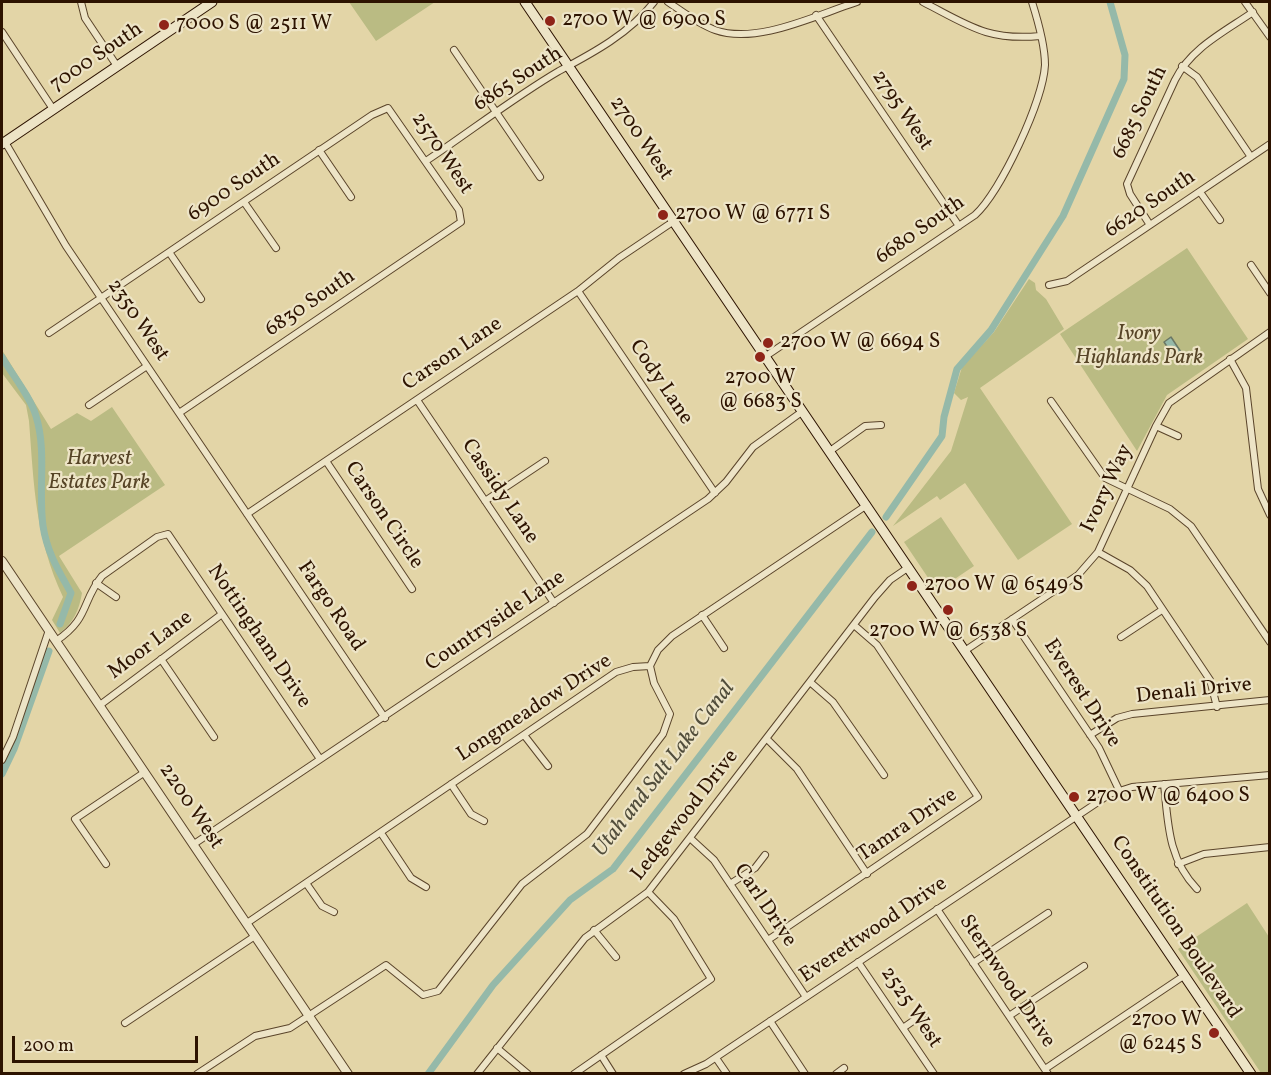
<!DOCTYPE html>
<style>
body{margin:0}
#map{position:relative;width:1271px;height:1075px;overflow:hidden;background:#e3d5a7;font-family:Vollkorn,serif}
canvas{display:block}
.frame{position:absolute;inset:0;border:3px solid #2d1300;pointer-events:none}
.scale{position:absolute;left:12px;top:1036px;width:186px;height:27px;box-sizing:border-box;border:3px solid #2d1300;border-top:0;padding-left:8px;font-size:18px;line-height:21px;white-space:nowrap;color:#2d1300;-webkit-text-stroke:4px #ede4c6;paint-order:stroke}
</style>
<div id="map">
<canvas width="1271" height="1075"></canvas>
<div class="frame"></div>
<div class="scale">200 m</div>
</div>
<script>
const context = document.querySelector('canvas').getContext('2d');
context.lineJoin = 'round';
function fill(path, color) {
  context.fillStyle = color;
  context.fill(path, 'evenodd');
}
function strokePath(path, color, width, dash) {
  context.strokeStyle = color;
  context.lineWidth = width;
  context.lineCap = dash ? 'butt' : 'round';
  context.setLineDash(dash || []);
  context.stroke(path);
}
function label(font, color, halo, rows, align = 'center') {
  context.font = font + ' Vollkorn,serif';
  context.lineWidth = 4.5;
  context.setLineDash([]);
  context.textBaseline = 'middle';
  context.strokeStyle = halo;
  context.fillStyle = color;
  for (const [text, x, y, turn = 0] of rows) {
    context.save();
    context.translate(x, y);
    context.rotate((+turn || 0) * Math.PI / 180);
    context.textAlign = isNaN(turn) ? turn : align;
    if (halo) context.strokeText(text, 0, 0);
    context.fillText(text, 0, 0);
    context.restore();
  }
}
const green = new Path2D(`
 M349,2h86l-59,39z
 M1187,248l61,91 -81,56 -30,56 -77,-117z
 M1029,279l6,4 1,7 10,9 18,30 -84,59 92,136 -54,36 -53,-77 -25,17 -3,-4 -44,30 58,-75 17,-54 -7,3 -7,-7 8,-26 32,-35z
 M2,350l49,79 26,-16 14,8 21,-14 53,78 -106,71 23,37c-3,17 -8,29 -22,40l-8,-13 11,-23c-28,-60 -29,-111 -34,-176l-3,-16 -24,-32z
 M941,517l33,49 -37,25 -33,-49z
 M1247,903l22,34v136h-8l-83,-124z`);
const water = new Path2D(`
 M1171,337l10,15 -7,5 -10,-15z`);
const canal = new Path2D(`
 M2,357c11,19 28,39 34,59 11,36 2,73 7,110 4,26 15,44 28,67l-11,31
 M886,517l56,-81 2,-19 13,-48 34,-39 72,-114 61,-137 1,-24 -15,-53
 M2,774l12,-25 35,-98
 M428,1074l65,-89 77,-85 43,-31 259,-337`);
const minor = new Path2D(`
 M81,2l4,16 32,48
 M668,2c15,10 30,22 47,28 42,15 101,-15 142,-28
 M923,2c45,23 64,39 117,34
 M1245,2l25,35
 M816,15l143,211
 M2,32l51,77
 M454,50l86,127
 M1182,66l15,11 54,80
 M5,142l61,104 319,472
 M319,150l32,47
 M426,161c42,-28 90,-65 133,-90 34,-18 71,-38 95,-69
 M1200,192l20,28
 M244,202l32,46
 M1150,225l-20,-31 -3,-10 48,-104c16,-32 49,-48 78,-68
 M169,252l32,47
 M1251,265l19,28
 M1049,285l18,-4 203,-137
 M578,291l137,202
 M49,333l323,-218 16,-7 71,102 2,12 -282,191
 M766,356l209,-141c26,-24 68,-114 70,-150 0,-20 -7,-44 -13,-63
 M1230,359l16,29 12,101 12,26
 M417,400l137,203
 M1051,401l54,77 65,31 21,17 79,116
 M89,405l58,-39
 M1156,426l22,10
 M830,451l35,-25 16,-1
 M326,461l86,128
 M485,501l60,-40
 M247,514l331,-223 41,-33 55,-37
 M1098,552l32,18 17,16 63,94 7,27
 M96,583l20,14
 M702,615l22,33
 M1012,619l87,129 20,42
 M1121,637l41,-27
 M56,641c34,-23 25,-39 46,-65l55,-39 11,-3 152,225
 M966,650l112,-75 20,-23 58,-126 13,-23 101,-71
 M161,659l53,78
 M810,682l23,20 51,73
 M100,705l122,-91
 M524,735l24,31
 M1090,735l27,-17 15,-4 138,-14
 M767,739l30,30 70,105
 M2,760l11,-23 36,-107
 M451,784l20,30 13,7
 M1164,784c4,39 4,75 33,105
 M381,833l30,45 15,9
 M690,838l24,22 92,137
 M194,844l514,-345 18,-17 27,-35 50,-36
 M106,864l-31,-45 70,-47
 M1178,864l26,-10 66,-7
 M306,883l16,23 12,6
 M730,884l25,-16 10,-13
 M937,909l111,165
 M247,923l369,-251 17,-5 17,-1 8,-16 14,-14 195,-131
 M594,930l22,27
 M768,940l210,-143 -101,-152 -23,-20
 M858,962l76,112
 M973,963l75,-50
 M1009,1016l75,-50
 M770,1021l35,53
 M125,1023l130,-87
 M903,1028l20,-14
 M497,1048l31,26
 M601,1055l12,19
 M716,1058l11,16
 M1045,1069l140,-94
 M197,1074l58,-38 35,-8 96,-63 37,30 15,-4 84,-107 65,-50 76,-100 7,-20 -16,-31 -4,-17
 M477,1074l108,-136 63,-46 227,-295 15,-17 19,-13
 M574,1074l137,-95 -37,-60 -26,-27
 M684,1074l22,-10 404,-270 22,-7 138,-12
 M836,1074l8,-6`);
const tertiary = new Path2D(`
 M2,561l346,513`);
const secondary = new Path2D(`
 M525,2l726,1072
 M2,144l210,-142`);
const markers = [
 [550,21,6,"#8f2418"],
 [164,25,6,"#8f2418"],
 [663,215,6,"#8f2418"],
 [768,343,6,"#8f2418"],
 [760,357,6,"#8f2418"],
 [912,586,6,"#8f2418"],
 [948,610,6,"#8f2418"],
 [1074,797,6,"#8f2418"],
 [1214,1033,6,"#8f2418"]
];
const poiNames = [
 ["2700 W @ 6900 S",562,21],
 ["7000 S @ 2511 W",176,25],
 ["2700 W @ 6771 S",675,215],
 ["2700 W @ 6694 S",780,343],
 ["2700 W",760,379,"center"],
 ["@ 6683 S",760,403,"center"],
 ["2700 W @ 6549 S",924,586],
 ["2700 W @ 6538 S",948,632,"center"],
 ["2700 W @ 6400 S",1086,797],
 ["2700 W",1202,1021,"right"],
 ["@ 6245 S",1202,1045,"right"]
];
const streetNames = [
 ["7000 South",97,58,-34],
 ["6865 South",519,80,-33],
 ["2795 West",901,111,56],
 ["6685 South",1141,113,-64],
 ["2700 West",640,139,56],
 ["2570 West",441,154,56],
 ["6900 South",235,188,-34],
 ["6620 South",1151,205,-34],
 ["6680 South",921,231,-35],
 ["6830 South",311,304,-34],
 ["2350 West",137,321,56],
 ["Carson Lane",453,355,-34],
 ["Cody Lane",660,383,56],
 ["Ivory Way",1108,489,-65],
 ["Cassidy Lane",499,492,56],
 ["Carson Circle",383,516,56],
 ["Fargo Road",330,607,56],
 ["Countryside Lane",496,622,-34],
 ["Nottingham Drive",258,637,56],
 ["Moor Lane",151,646,-37],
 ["Denali Drive",1194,692,-6],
 ["Everest Drive",1081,694,57],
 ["Longmeadow Drive",535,709,-33],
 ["2200 West",190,807,56],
 ["Ledgewood Drive",686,816,-52],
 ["Tamra Drive",908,826,-34],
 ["Carl Drive",764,906,56],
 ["Constitution Boulevard",1175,928,56],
 ["Everettwood Drive",874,931,-34],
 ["Sternwood Drive",1006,982,56],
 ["2525 West",910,1008,56]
];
const parkNames = [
 ["Ivory",1139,335],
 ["Highlands Park",1139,359],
 ["Harvest",99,460],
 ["Estates Park",99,484]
];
const waterNames = [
 ["Utah and Salt Lake Canal",665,770,-52]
];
fill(green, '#babb83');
fill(water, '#95b9a9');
strokePath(water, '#6b7765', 1.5);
strokePath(canal, '#95b9a9', 7);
strokePath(minor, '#5a442a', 8);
strokePath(tertiary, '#5a442a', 10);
strokePath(secondary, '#2d1300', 11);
strokePath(minor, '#ede4c6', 6);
strokePath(tertiary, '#ede4c6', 8);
strokePath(secondary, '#ede4c6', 9);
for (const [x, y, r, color] of markers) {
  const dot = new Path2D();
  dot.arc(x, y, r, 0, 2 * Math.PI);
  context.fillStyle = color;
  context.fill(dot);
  strokePath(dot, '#ede4c6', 2);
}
label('21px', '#2d1300', '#ede4c6', poiNames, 'left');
label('21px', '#2d1300', '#ede4c6', streetNames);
label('italic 21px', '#574527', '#ede4c6', parkNames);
label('italic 22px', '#514d3b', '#ede4c6', waterNames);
</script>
